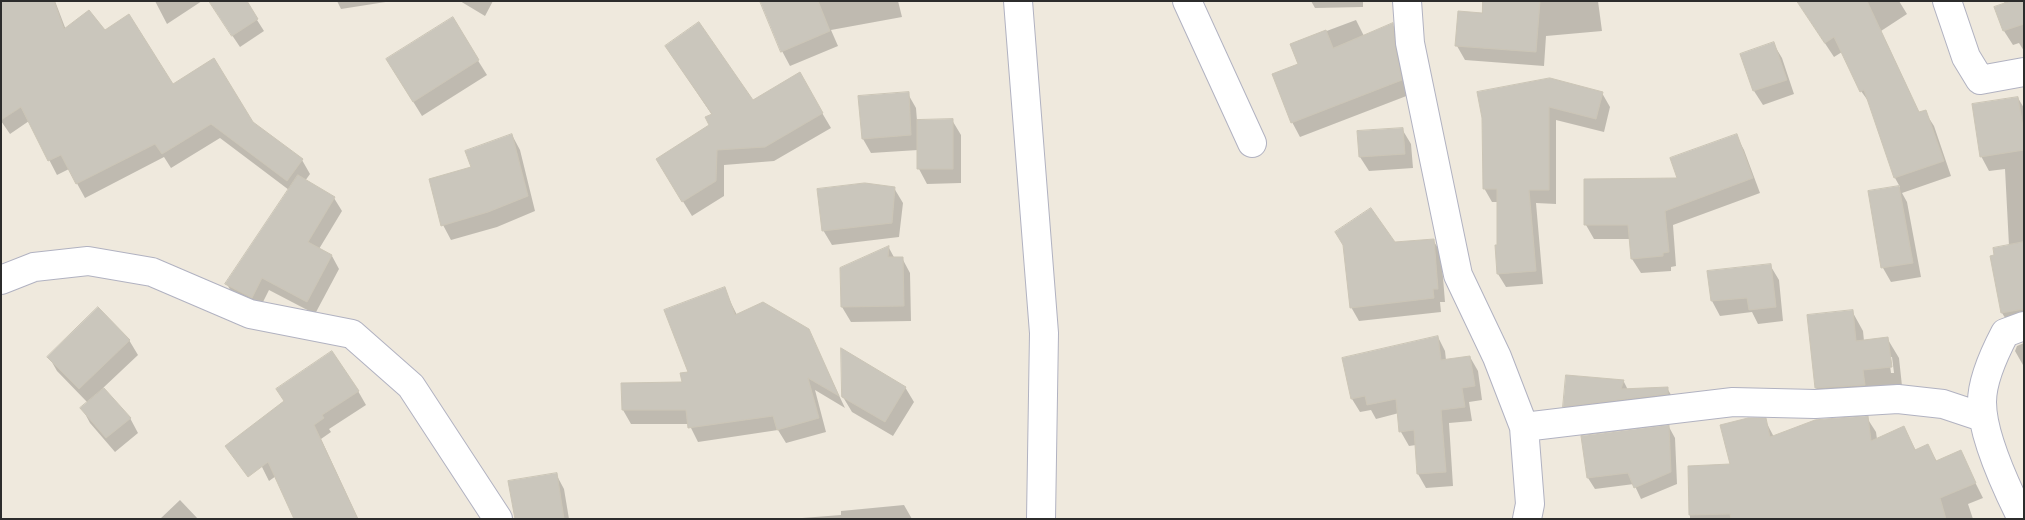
<!DOCTYPE html>
<style>
body{margin:0}
#map{position:relative;width:2025px;height:520px;overflow:hidden;background:#efe9dd;font-family:"DM Sans",sans-serif}
canvas{display:block}
.frame{position:absolute;inset:0;border:2px solid #2c2c2c;pointer-events:none}
</style>
<div id="map">
<canvas width="2025" height="520"></canvas>
<div class="frame"></div>
</div>
<script>
const context = document.querySelector('canvas').getContext('2d');
context.lineJoin = 'round';
function fill(path, color) {
  context.fillStyle = color;
  context.fill(path, 'evenodd');
}
function strokePath(path, color, width, dash) {
  context.strokeStyle = color;
  context.lineWidth = width;
  context.lineCap = dash ? 'butt' : 'round';
  context.setLineDash(dash || []);
  context.stroke(path);
}
const shadow = new Path2D(`
 M1,1h54l11,29 38,2 68,53 80,38 50,37 8,14 -5,7 29,17 8,13 -23,38 13,7 7,13 -24,45 -46,-24 -10,20 -25,-13 -7,-13 62,-94 -69,-52 -49,30 -7,-11 -79,41 -16,-29 -12,6 -28,-54 -19,13 -9,-13z
 M155,1h47l-35,23z
 M209,1h36l19,30 -24,16z
 M337,1h55l-51,8z
 M460,1h33l-8,15z
 M771,1h127l4,16 -71,13 7,16 -48,20 -8,-15z
 M1311,1h52v6l-48,1z
 M1484,1h114l4,30 -56,5 -2,30 -79,-6 -8,-14 26,-31z
 M1797,1h102l8,13 -26,17 30,64 -9,3h9l9,16 5,-2 9,14 17,50 -49,17 5,9 14,75 -30,5 -8,-14 -14,-76 31,-5 -5,-9 -24,-73 -10,-14 -19,-39 -8,5z
 M2004,1h20v50l-5,-8 -6,2 -9,-14 -8,-23 9,-3z
 M452,19l35,56 -65,41 -26,-42z
 M1356,20l8,16 28,-12 9,15 8,56 -109,42 -8,-15 8,-57 -8,-21z
 M1773,43l9,15 12,36 -31,11 -9,-14 -12,-36z
 M666,46l86,55 47,-27 32,54 -57,33 -50,4v31l-32,20 -26,-42 45,-48 1,-11z
 M1602,93l8,14 -6,25 -48,-12v84l-20,-1 7,81 -37,3 -8,-13 1,-72h-7l-8,-14 -1,-70z
 M908,94l8,14 1,13 35,-1 9,15v48l-34,1 -8,-15 -1,-19 -47,3 -8,-14z
 M2018,98l6,10v217l-13,2 -9,-14 -10,-56 17,-11 -4,-77 -16,2 -8,-15z
 M1402,129l9,15 2,24 -44,3 -9,-14z
 M512,135l8,15 15,61 -38,16 -46,13 -8,-15 30,-58z
 M1736,135l8,15 16,43 -87,32 3,41 -5,1v4l-30,2 -9,-14 -1,-20h-37l-8,-14 93,-46z
 M894,188l9,15 -4,34 -67,8 -9,-15z
 M1433,240l8,13 4,49h-5l1,10 -82,9 -8,-14 43,-64z
 M889,248l6,11 7,-1 8,15 1,48 -60,1 -9,-15v-38z
 M1770,265l9,15 4,41 -25,3 -6,-12 -32,4 -8,-15 -4,-29z
 M724,289l13,26 71,15 37,78 -30,-18 11,42 -40,11 -8,-13 -80,12 -9,-18h-58l-8,-14 -1,-26 61,-1 6,-10z
 M1852,311l11,20 1,10 23,-3 12,20 3,28 -74,22 -12,-20 -8,-72zM1889,357h3l2,16h-3z
 M1438,337l7,14 1,9 24,-3 8,14 4,29 -13,2 3,19 -23,2 4,63 -27,2 -8,-14 -2,-29 -7,1 -8,-14 -2,-19 -23,6 -5,-9 -11,2 -8,-13z
 M129,340l9,15 -35,33 27,30 8,15 -23,19 -25,-29 -8,-15 6,-5 -31,-32 -8,-14z
 M2024,343v22h-1l-8,-14 2,-5z
 M1567,377l57,5 4,8 39,-2 7,12 -103,18 -7,-12z
 M905,387l9,15 -21,34 -41,-24 -9,-15z
 M358,391l8,14 -37,24 2,3 -10,7 37,80h-62l-20,-43 -7,5 -7,-14 -15,-36 38,-28z
 M1867,418l9,14 1,7 27,-12 12,24 12,-5 9,16 23,-10 23,46 -15,6 5,15h-283l-1,-52 42,-2 34,-45 9,17z
 M1669,427l6,11 2,46 -36,15 -7,-15 -39,5 -7,-11z
 M556,474l8,15 5,30h-53z
 M180,500l18,19h-38z
 M904,505l8,14h-123l52,-4v-4z`);
const building = new Path2D(`
 M1,1h53l10,28 25,-19 16,20 24,-16 44,70 41,-26 39,64 50,37 -16,22 -76,-57 -49,30 -7,-10 -79,40 -15,-29 -13,6 -27,-54 -20,13z
 M209,1h38l11,18 -26,17z
 M760,1h58l12,30 -49,21z
 M1483,1h57l-4,51 -81,-6 3,-35 24,2z
 M1797,1h70l52,111 7,-2 18,51 -50,17 -30,-88 -4,2 -26,-55 -9,6z
 M2011,1h13v23l-21,7 -9,-24z
 M453,17l26,43 -66,42 -27,-43z
 M699,22l54,78 47,-28 23,41 -58,34 -48,3 -1,31 -34,21 -26,-43 53,-34 -4,-8 7,-3 -47,-68z
 M1393,23l2,23 7,34 -111,43 -19,-49 26,-10 -8,-20 36,-14 7,18z
 M1774,42l13,38 -34,11 -13,-37z
 M1550,78l53,14 -7,27 -47,-12v83h-20l7,81 -39,3 -2,-29h2v-56h-14l-1,-71 -5,-26z
 M909,92l2,43 -49,4 -4,-43z
 M2018,97l6,36v17l-44,7 -8,-53z
 M953,119v50h-36v-49z
 M1403,128l2,26 -46,3 -2,-26z
 M512,134l16,62 -40,16 -47,14 -12,-47 42,-12 -6,-16z
 M1737,134l16,44 -88,33 4,41 -6,1v3l-32,3 -3,-34h-44v-46l93,-1 -7,-20z
 M298,175l37,22 -27,45 24,13 -25,47 -45,-24 -10,20 -27,-14z
 M865,183l30,4 -3,36 -70,8 -5,-42z
 M1899,186l14,77 -32,5 -13,-77z
 M1371,208l24,34 39,-3 4,50h-5l1,9 -84,10 -7,-63 -8,-13z
 M2024,242v67l-23,4 -11,-57 4,-1 -1,-7z
 M889,246l-1,11h15l1,49 -63,1 -1,-39z
 M1771,264l5,43 -27,3 -2,-12 -36,3 -4,-30z
 M725,287l10,28 28,-13 46,27 30,67 -31,-18 11,40 -42,12 -4,-14 -85,12 -2,-18h-64l-1,-27 61,-1 -2,-9 8,-1 -24,-62z
 M98,307l32,33 -51,49 -32,-32z
 M1853,310l3,31 32,-4 4,30 -29,3 2,15 -50,3 -8,-73z
 M1438,336l3,24 29,-4 5,30 -13,2 3,19 -24,3 5,62 -29,2 -3,-44 -15,2 -3,-33 -29,6 -2,-9 -14,3 -9,-41z
 M841,348l65,39 -21,35 -43,-25z
 M332,351l27,40 -37,24 2,3 -10,7 44,94h-64l-26,-57 -20,15 -23,-31 59,-45 -8,-12z
 M1566,375l58,5 -3,9 47,-2v7l-105,13z
 M104,388l27,30 -25,20 -26,-30z
 M1868,416l3,25 33,-15 11,24 13,-6 8,17 25,-11 15,33 -36,15 6,21h-215l-1,-5 -41,1 -1,-49 42,-2 -10,-39 28,-7h18l4,19 45,-17z
 M1669,425l2,47 -37,16 -6,-15 -41,5 -6,-42z
 M557,473l7,46h-49l-7,-38z`);
const minor = new Path2D(`
 M1018,1l26,332 -3,186
 M1187,1l65,142
 M1407,1l3,42 48,232 39,82 27,70 6,77 -3,15
 M1947,1l19,56 14,23 44,-8
 M1,280l33,-13 54,-6 64,11 98,42 102,20 59,52 87,133
 M1524,427l209,-25 82,2 83,-5 45,5 39,13
 M2022,519c-15,-30 -40,-84 -40,-117 0,-23 13,-50 23,-69l19,-7`);
fill(shadow, '#0003');
fill(building, '#cac6bc');
strokePath(building, '#cbc5b6', 1);
strokePath(minor, '#b1b2c1', 30);
strokePath(minor, '#fff', 28);
</script>
